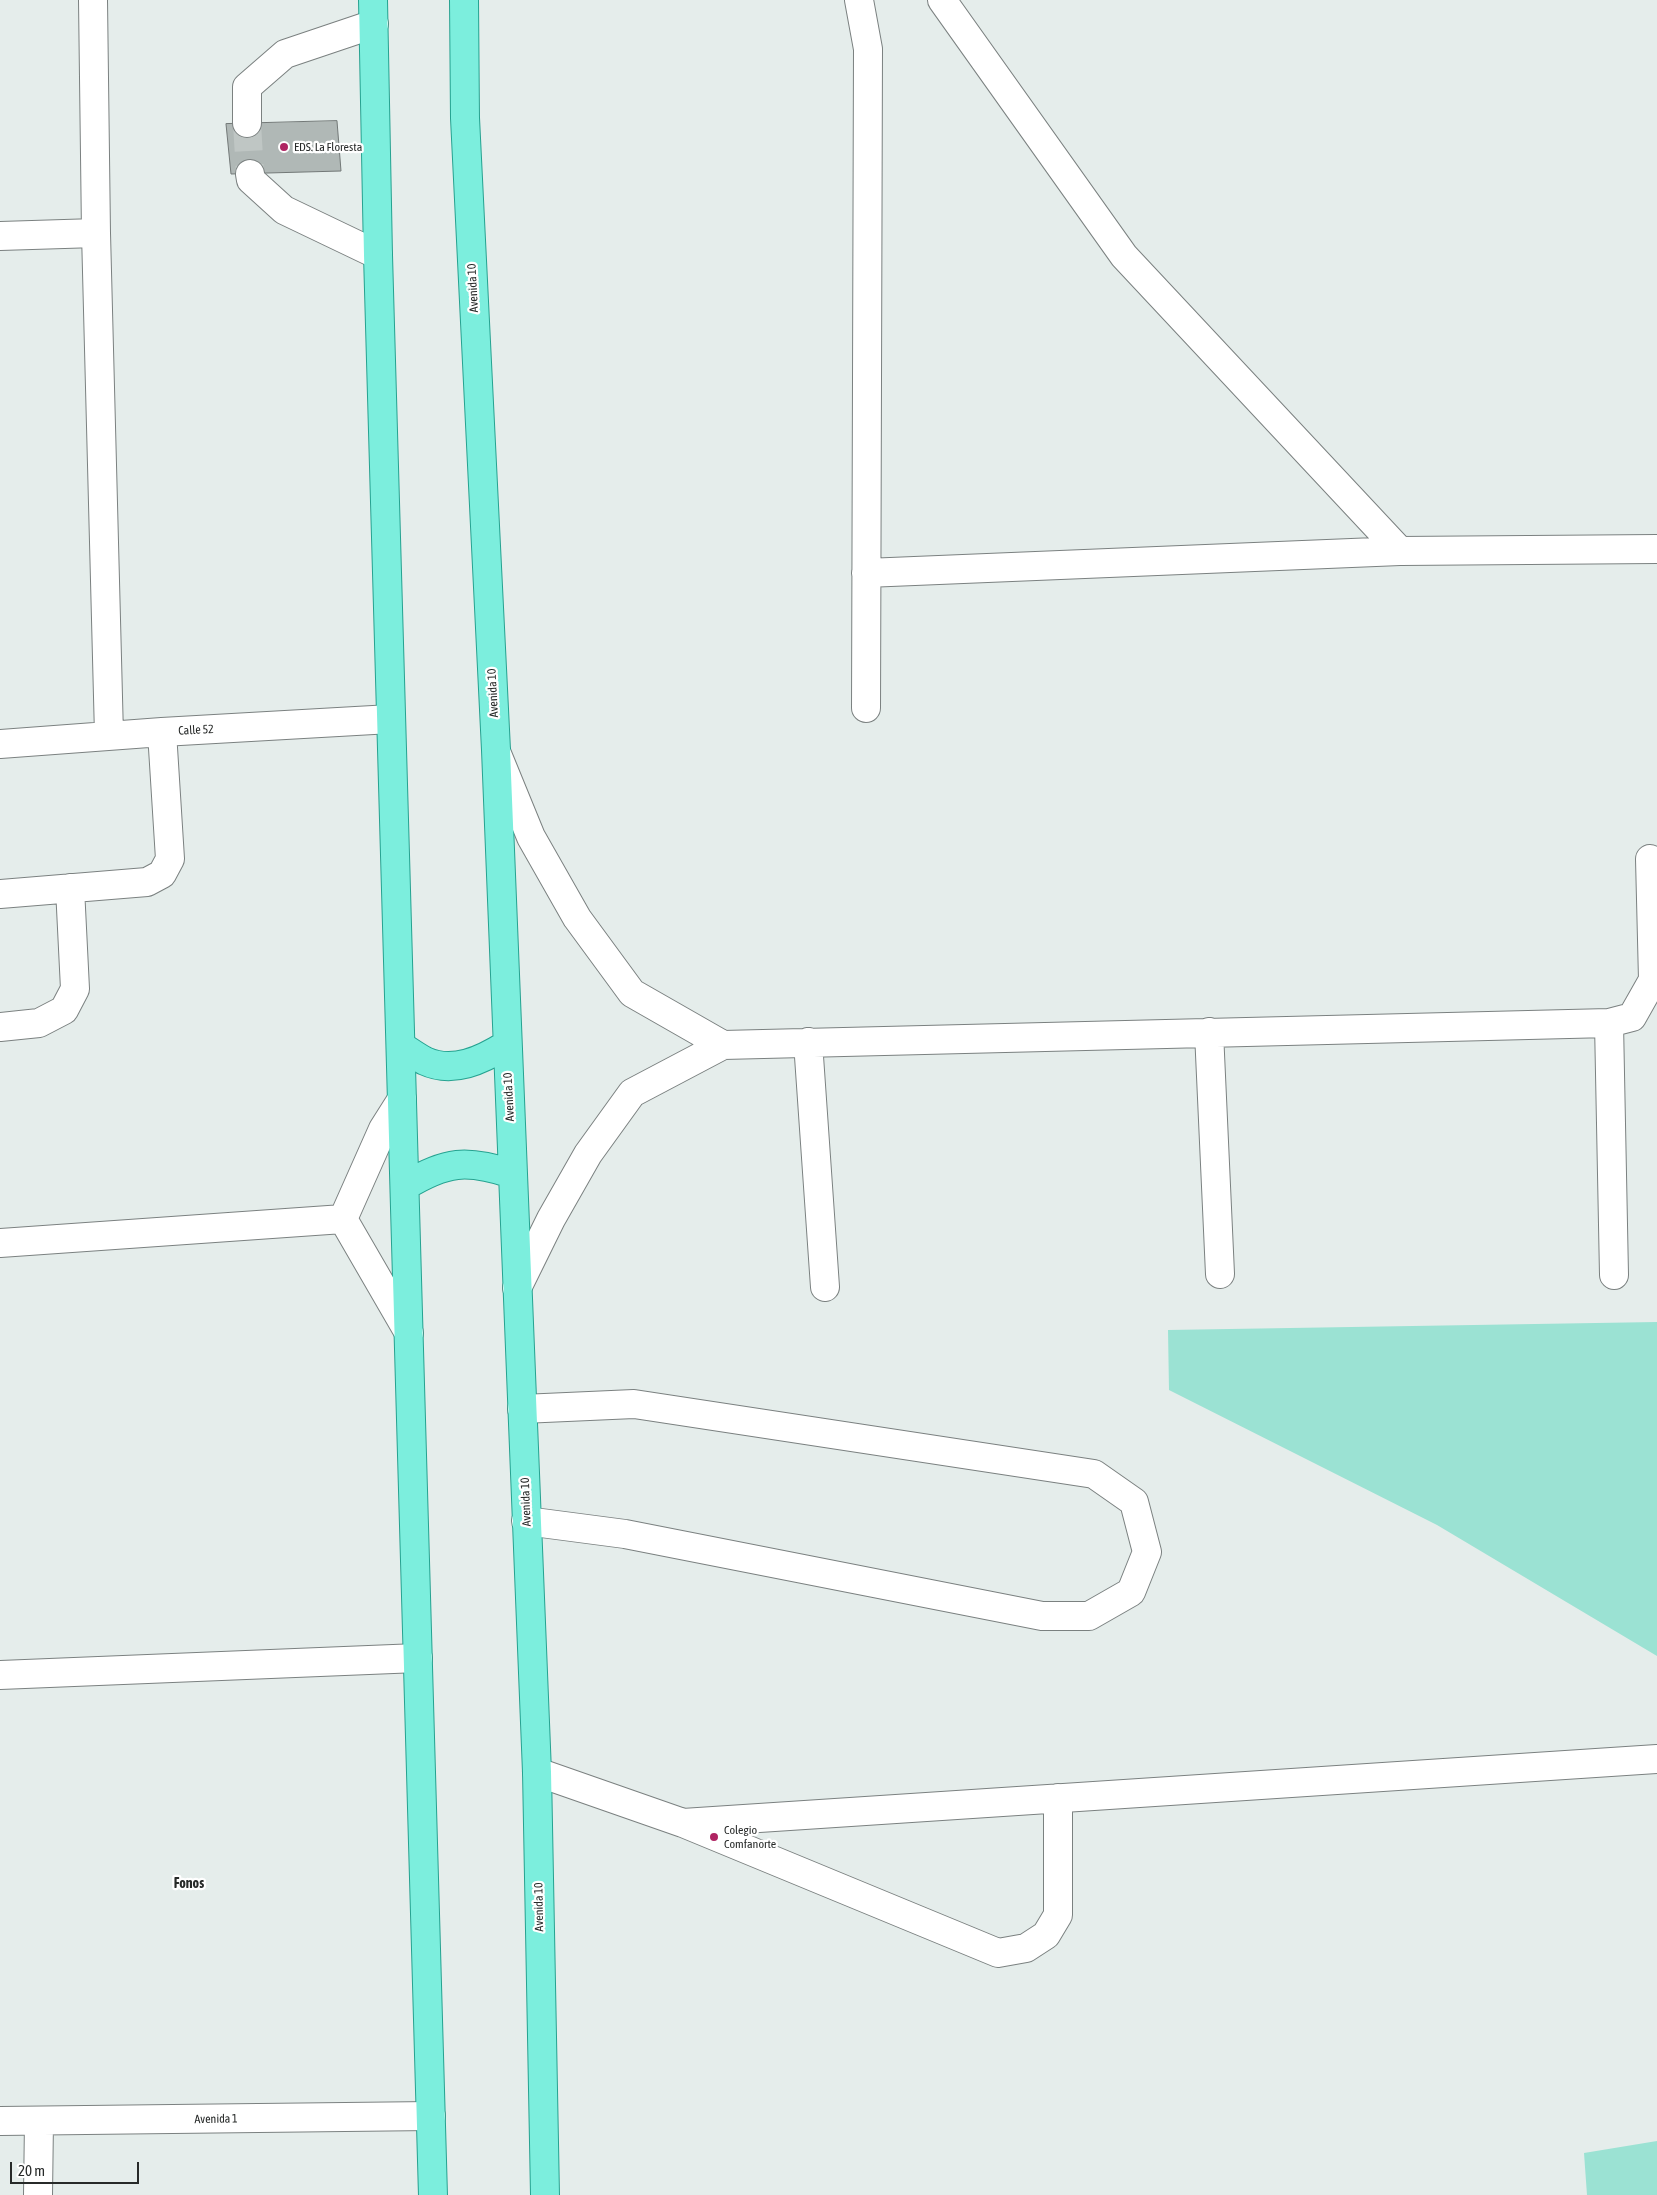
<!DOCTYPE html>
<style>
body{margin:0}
#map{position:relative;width:1657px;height:2195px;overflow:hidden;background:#e5edeb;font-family:"Asap Condensed",sans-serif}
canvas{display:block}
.scale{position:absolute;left:10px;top:2162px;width:129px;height:22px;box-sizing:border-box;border:2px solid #272a29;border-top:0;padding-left:6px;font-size:15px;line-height:18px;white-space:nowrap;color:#272a29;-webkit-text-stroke:4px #fff;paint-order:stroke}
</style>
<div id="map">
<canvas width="1657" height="2195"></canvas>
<div class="scale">20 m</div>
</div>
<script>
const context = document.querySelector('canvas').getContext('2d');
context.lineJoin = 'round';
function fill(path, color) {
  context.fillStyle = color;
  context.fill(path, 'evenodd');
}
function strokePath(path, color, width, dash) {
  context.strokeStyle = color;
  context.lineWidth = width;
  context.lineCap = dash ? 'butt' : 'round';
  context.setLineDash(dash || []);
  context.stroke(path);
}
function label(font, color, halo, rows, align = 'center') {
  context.font = font + ' "Asap Condensed",sans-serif';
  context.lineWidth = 4.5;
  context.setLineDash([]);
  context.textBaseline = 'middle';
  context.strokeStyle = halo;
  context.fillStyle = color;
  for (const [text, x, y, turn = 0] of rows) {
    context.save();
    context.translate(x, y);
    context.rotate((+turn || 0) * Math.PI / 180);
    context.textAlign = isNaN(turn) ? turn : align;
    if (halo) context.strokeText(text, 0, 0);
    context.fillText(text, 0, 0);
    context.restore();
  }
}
const green = new Path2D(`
 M1657,1322v334l-220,-131 -268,-135 -1,-60z
 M1657,2141v54h-70l-3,-42z`);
const building = new Path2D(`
 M337,121l4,50 -110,3 -5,-50z`);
const minorTunnel = new Path2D(`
 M247,123l3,51`);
const minor = new Path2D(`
 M93,0l3,233 13,502
 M859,0l9,49 -2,659
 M942,0l182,256 276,295
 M247,123v-36l38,-33 89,-30
 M250,174l1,6 33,30 94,45
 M0,236l96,-3
 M866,573l534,-22 257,-2
 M0,744l162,-12 229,-13
 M497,754l34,83 46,81 55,75 91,52
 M0,894l147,-12 15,-8 8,-15 -8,-127
 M1609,1023l5,252
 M0,1027l39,-4 25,-13 11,-21 -5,-101
 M1209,1032l11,242
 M808,1042l17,245
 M402,1099l-19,30 -40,90 66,114
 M0,1243l343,-24
 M517,1288l34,-69 37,-65 44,-61 91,-48 886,-22 23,-6 21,-37 -3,-121
 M522,1409l112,-5 460,70 40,28 13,50 -16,40 -42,24h-47l-417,-82 -99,-13
 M0,1675l418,-17
 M537,1772l146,51 315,130 28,-5 20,-13 12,-20v-117
 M683,1823l974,-64
 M0,2121l431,-5
 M38,2195l1,-74`);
const major = new Path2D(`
 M373,0l5,255 55,1940
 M464,0l1,118 31,632 41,1022 8,423
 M401,1046c8,5 16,11 24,15 28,13 57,-1 81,-16
 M405,1186c41,-25 62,-27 107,-12`);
const markers = [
 [284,147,5,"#af2462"],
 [714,1837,5,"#af2462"]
];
const poiNames = [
 ["EDS. La Floresta",294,147],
 ["Colegio",724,1830],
 ["Comfanorte",724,1844]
];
const streetNames = [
 ["Avenida 10",473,288,-93],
 ["Avenida 10",493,693,-93],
 ["Calle 52",196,730,-3],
 ["Avenida 10",509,1097,-93],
 ["Avenida 10",526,1502,-92],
 ["Avenida 10",539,1907,-91],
 ["Avenida 1",216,2119,-1]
];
const neighbourhoodNames = [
 ["Fonos",189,1884]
];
fill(green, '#9be2d3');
fill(building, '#b0b8b6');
strokePath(building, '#727877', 1);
strokePath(minorTunnel, '#bfc6c4', 28, [28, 14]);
strokePath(minor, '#7b8180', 30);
strokePath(major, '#26a290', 30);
strokePath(minor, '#fff', 28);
strokePath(major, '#7ceedd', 28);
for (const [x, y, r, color] of markers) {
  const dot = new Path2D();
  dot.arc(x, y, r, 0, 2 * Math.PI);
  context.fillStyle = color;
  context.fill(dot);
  strokePath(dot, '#fff', 2);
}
label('12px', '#272a29', '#fff', poiNames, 'left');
label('12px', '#272a29', '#fff', streetNames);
label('bold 14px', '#272a29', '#fff', neighbourhoodNames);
</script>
